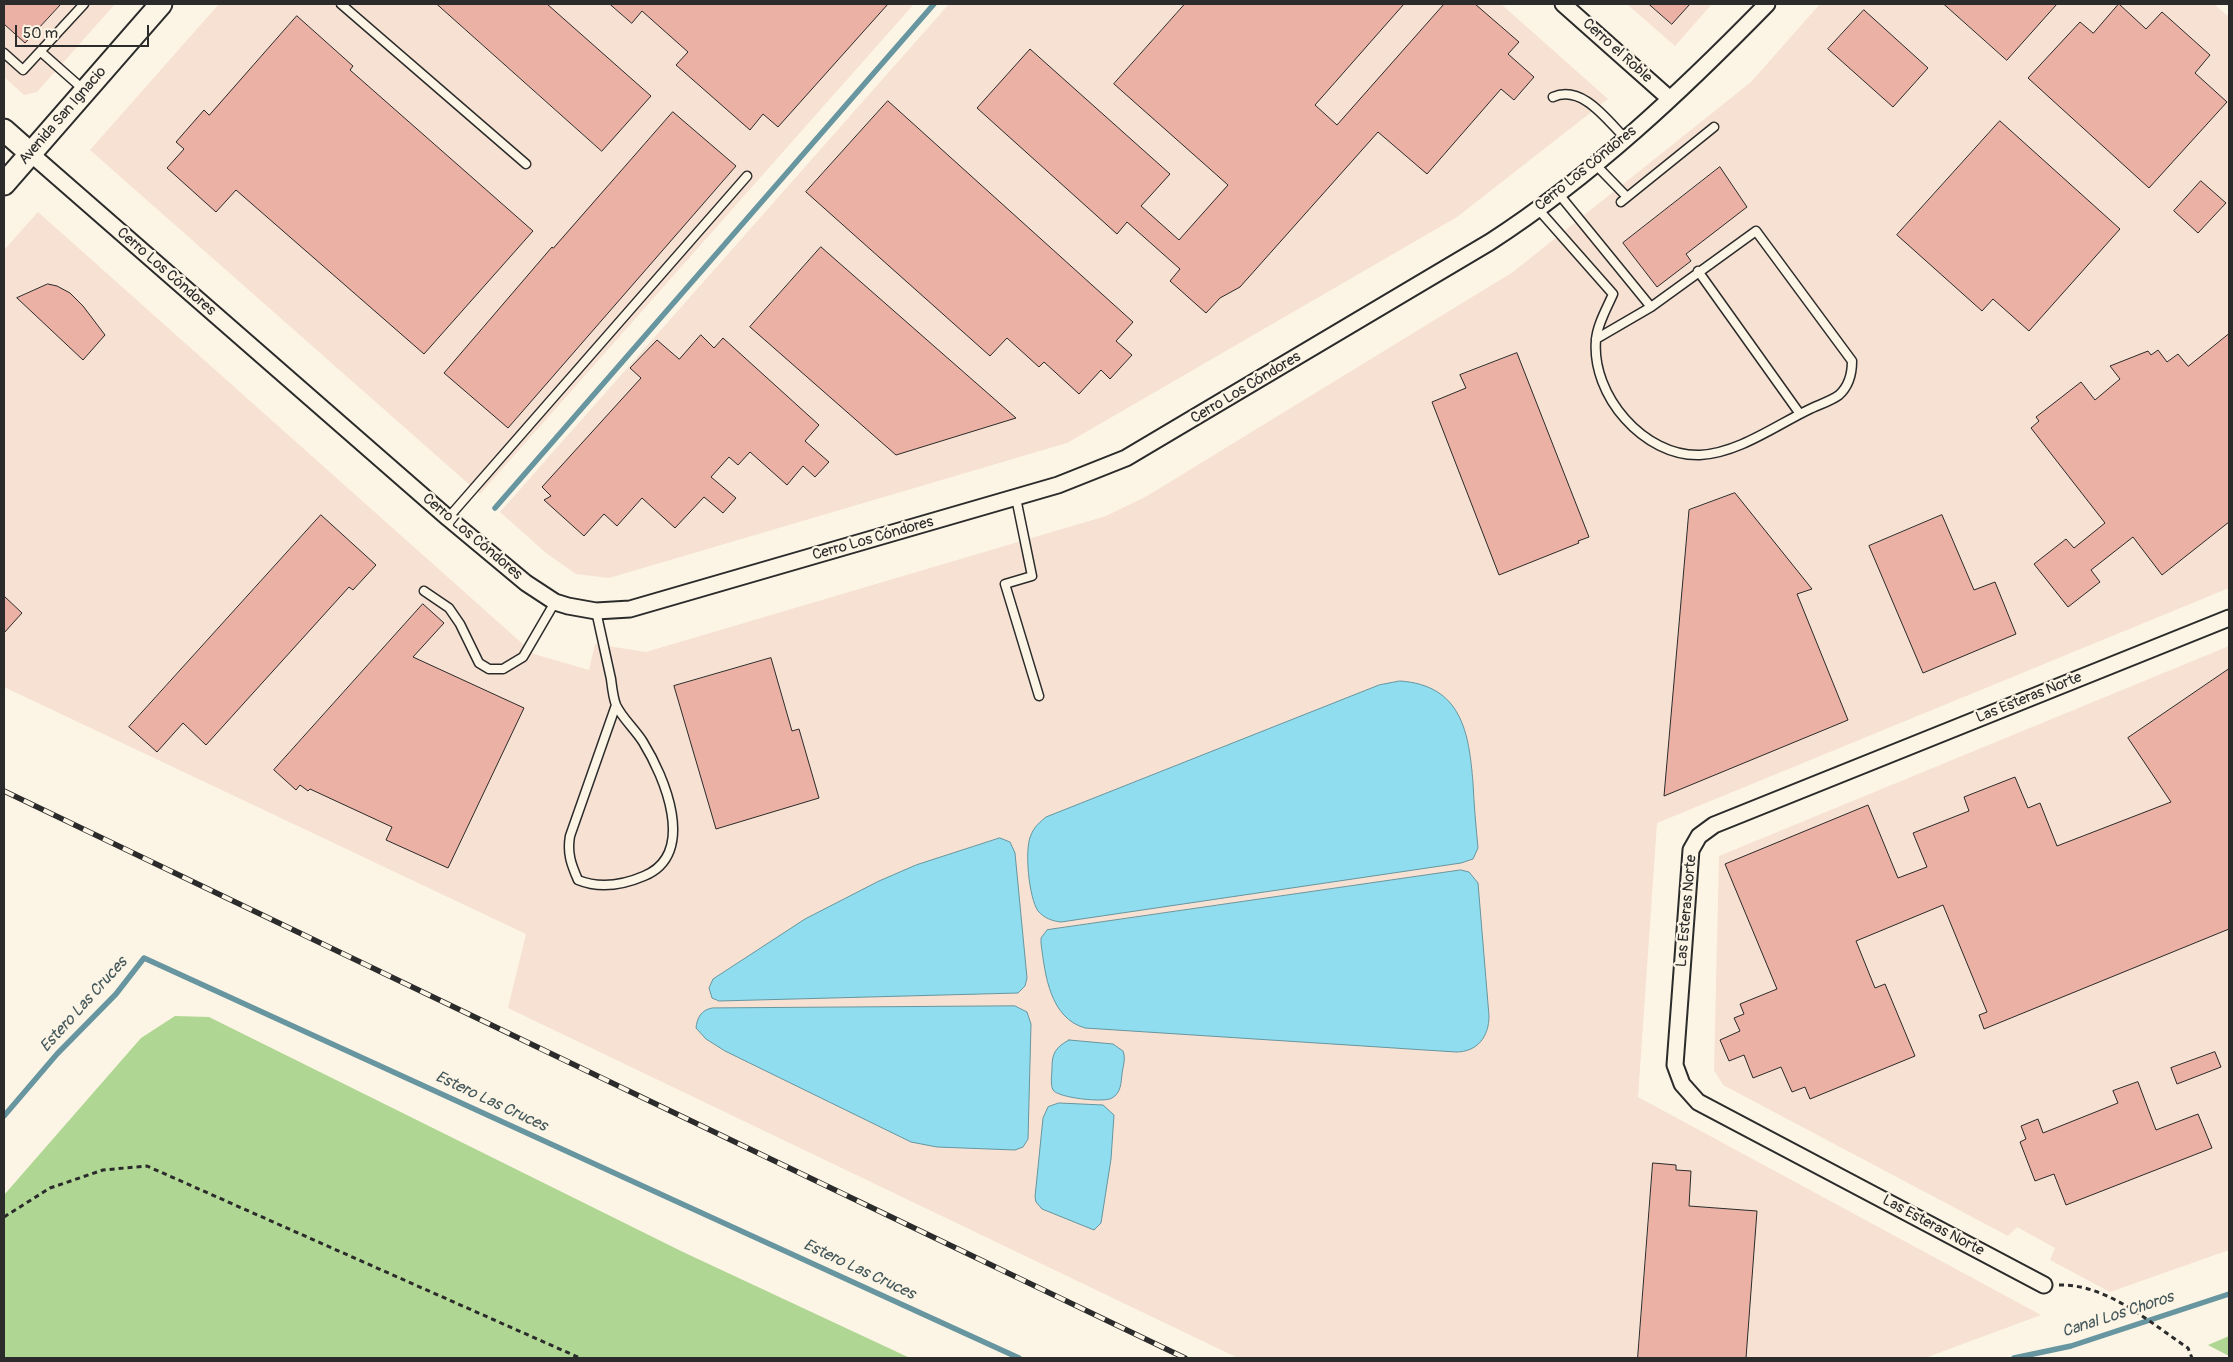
<!DOCTYPE html>
<meta charset="utf-8">
<style>
body{margin:0}
#map{position:relative;width:2233px;height:1362px;overflow:hidden;background:#fcf5e5;font-family:Pangolin,sans-serif}
canvas{display:block}
.frame{position:absolute;inset:0;border:5px solid #2b2b2b;pointer-events:none}
.scale{position:absolute;left:15px;top:25px;width:134px;height:22px;box-sizing:border-box;border:2px solid #2b2b2b;border-top:0;padding-left:6px;font-size:15px;line-height:18px;white-space:nowrap;color:#2b2b2b;-webkit-text-stroke:4px #fcf5e5;paint-order:stroke}
</style>
<div id="map">
<canvas width="2233" height="1362"></canvas>
<div class="frame"></div>
<div class="scale">50 m</div>
</div>
<script>
const context = document.querySelector('canvas').getContext('2d');
context.lineJoin = 'round';
function fill(path, color) {
  context.fillStyle = color;
  context.fill(path, 'evenodd');
}
function strokePath(path, color, width, dash) {
  context.strokeStyle = color;
  context.lineWidth = width;
  context.lineCap = dash ? 'butt' : 'round';
  context.setLineDash(dash || []);
  context.stroke(path);
}
function label(font, color, halo, rows, align = 'center') {
  context.font = font + ' Pangolin,sans-serif';
  context.lineWidth = 4.5;
  context.setLineDash([]);
  context.textBaseline = 'middle';
  context.strokeStyle = halo;
  context.fillStyle = color;
  for (const [text, x, y, turn = 0] of rows) {
    context.save();
    context.translate(x, y);
    context.rotate((+turn || 0) * Math.PI / 180);
    context.textAlign = isNaN(turn) ? turn : align;
    if (halo) context.strokeText(text, 0, 0);
    context.fillText(text, 0, 0);
    context.restore();
  }
}
const built = new Path2D(`
 M4,4h111l-78,88 -13,3 -20,-18z
 M219,4h695l-434,490 -390,-344z
 M949,4h552l107,95 -151,118 -390,226 -458,135 -33,-4 -30,-21 -46,-41z
 M1627,4h85l-37,42z
 M1820,4h394l15,13v571l-572,235 -19,274 403,218 -116,43h-687l-730,-350 18,-74 -522,-247v-437l34,-38 496,442 55,16 6,-26 51,8 460,-136 41,-20 366,-224 238,-190z
 M2229,646v604l-119,42 -60,-32 5,-12 -38,-21 -9,9 -285,-151 -9,-15 5,-214z`);
const green = new Path2D(`
 M175,1016l34,1 474,235 227,106h-906v-163l137,-157z
 M2229,1336v20l-21,-11z`);
const water = new Path2D(`
 M1400,681c62,4 69,52 73,102 1,22 3,44 5,65l-5,11 -12,4 -400,59c-9,-1 -17,-4 -23,-11 -9,-13 -14,-62 -7,-76 3,-8 9,-13 15,-18l333,-132z
 M1000,838l10,4 5,11 12,125 -2,8 -7,7 -299,8 -7,-3 -3,-10 4,-9 92,-60 74,-38 37,-16z
 M1461,870l8,2 9,11 11,133c0,21 -12,36 -33,36l-371,-24c-35,-10 -40,-53 -44,-85v-5l6,-8z
 M1015,1006l12,6 4,12 -3,115 -5,8 -8,3 -78,-3 -26,-5 -186,-91 -19,-12 -10,-11c1,-10 5,-18 16,-20z
 M1069,1040l44,4 10,7c3,8 0,15 -1,23 -1,9 -1,19 -10,24 -7,5 -54,0 -59,-8 -3,-6 -1,-16 -1,-23 0,-14 4,-20 17,-27z
 M1059,1103l44,2 11,10 -3,44 -10,64 -7,7 -52,-21 -6,-7 -1,-5 8,-79 5,-11z`);
const stream = new Path2D(`
 M495,508l439,-504
 M4,1116l53,-62 59,-60 28,-36 875,400
 M2014,1358l57,-12 158,-52`);
const building = new Path2D(`
 M4,4h57l-36,39 -21,-19z
 M437,4h110l104,92 -49,55z
 M610,4h278l-110,123 -15,-13 -13,16 -74,-65 12,-13 -46,-41 -10,12z
 M1185,4h219l-89,101 22,20 107,-121h31l44,38 -11,12 26,23 -20,23 -13,-11 -74,85 -49,-42 -138,155 -20,11 -14,15 -36,-32 10,-12 -53,-47 -10,12 -140,-126 53,-59 140,125 -29,32 38,34 49,-55 -114,-101z
 M1649,4h41l-18,20z
 M1944,4h113l-50,56z
 M2119,4l27,25 16,-17 48,43 -15,18 32,29 -78,86 -121,-110 52,-56 13,11z
 M1864,10l64,58 -35,39 -65,-58z
 M297,16l56,50 -3,4 183,161 -109,123 -188,-164 -20,22 -49,-44 17,-19 -8,-7 28,-32 5,5z
 M888,101l245,221 -17,19 16,14 -22,24 -9,-9 -22,24 -35,-32 -5,5 -32,-29 -17,18 -184,-164z
 M673,112l63,54 -228,262 -64,-55 108,-126 1,1z
 M2000,121l120,108 -91,102 -36,-32 -11,12 -85,-76z
 M1720,167l27,40 -61,47 5,7 -34,26 -34,-44z
 M2201,181l25,22 -28,30 -24,-22z
 M821,247l195,171 -120,37 -146,-128z
 M48,284l9,2 13,7 13,13 22,29 -22,25 -66,-62z
 M2229,334v188l-67,53 -29,-38 -42,33 9,12 -32,25 -34,-43 32,-25 8,9 31,-25 -74,-95 8,-7 -3,-4 45,-35 14,18 25,-21 -10,-13 38,-15 3,4 7,-5 9,12 11,-8 10,12z
 M701,335l13,13 9,-10 96,87 -14,16 24,21 -14,15 -12,-11 -16,19 -37,-33 -12,13 -9,-8 -18,20 25,21 -13,15 -19,-16 -29,31 -33,-30 -25,28 -13,-12 -20,22 -40,-36 7,-4 -9,-9 99,-109 -11,-10 27,-28 22,19z
 M1517,353l72,184 -11,4 1,2 -80,32 -67,-173 34,-14 -6,-13z
 M1735,493l77,96 -15,5 51,126 -184,76 25,-286z
 M321,515l55,50 -23,25 -4,-3 -143,158 -23,-22 -26,29 -28,-25z
 M1942,515l32,75 21,-8 21,52 -93,39 -54,-127z
 M4,596l18,17 -18,20z
 M423,604l21,19 -31,34 111,51 -76,160 -62,-28 6,-13 -82,-38 -2,2 -8,-6 -4,5 -22,-20z
 M771,658l21,73 7,-2 20,69 -103,31 -42,-143z
 M2229,669v260l-245,100 -5,-14 8,-3 -44,-107 -87,36 19,47 10,-4 30,72 -105,43 -5,-12 -13,5 -11,-25 -28,11 -9,-23 -15,6 -9,-21 20,-9 -6,-13 10,-4 -4,-10 37,-15 -52,-125 143,-59 30,73 29,-11 -14,-34 56,-22 -5,-14 51,-20 13,31 12,-5 17,43 114,-44 -43,-64z
 M2215,1052l6,15 -44,17 -6,-16z
 M2138,1082l18,48 42,-16 14,34 -146,57 -12,-31 -19,7 -15,-39 6,-3 -5,-13 17,-7 5,14 75,-30 -5,-12z
 M1653,1163l23,2v5l15,1 -2,35 68,5 -11,147h-108z`);
const path = new Path2D(`
 M4,1217l46,-29 53,-18 44,-4 433,192
 M2059,1285c49,-1 91,38 129,63l4,10`);
const lane = new Path2D(`
 M341,4l185,160
 M41,52l43,38
 M4,53l19,17 61,-66
 M1553,97c29,-13 54,23 72,41
 M1595,164l32,33
 M1558,193l93,114
 M1621,202l93,-75
 M1538,209l75,85c-6,14 -16,31 -17,46 -5,55 48,117 104,115 38,-2 75,-29 108,-45 10,-5 23,-9 31,-15 10,-9 13,-22 13,-34l-96,-130 -105,76 -55,32
 M1698,271l102,143
 M1016,498l16,78 -27,8 34,112
 M448,518l299,-342
 M424,591l25,17 11,16 19,39 10,6h14l20,-12 32,-55
 M596,611c5,23 10,45 15,68 1,8 2,18 5,26 6,13 19,24 27,37 21,34 55,112 1,134 -21,9 -44,13 -66,4 -7,-16 -11,-27 -8,-44l46,-131`);
const street = new Path2D(`
 M1563,4l107,95
 M30,153l418,365 78,65 29,19 13,4 28,5 34,-2 428,-124 68,-27 364,-216c102,-66 192,-151 277,-238
 M2044,1285l-346,-183 -16,-18 -7,-19 16,-215 8,-14 15,-11 515,-207`);
const secondary = new Path2D(`
 M4,130l26,23
 M4,184l157,-180`);
const rail = new Path2D(`
 M4,791l1181,567`);
const streetNames = [
 ["Cerro el Roble",1617,51,42],
 ["Avenida San Ignacio",63,116,-49],
 ["Cerro Los Cóndores",1586,169,-39],
 ["Cerro Los Cóndores",166,272,41],
 ["Cerro Los Cóndores",1246,388,-31],
 ["Cerro Los Cóndores",472,537,40],
 ["Cerro Los Cóndores",873,539,-16],
 ["Las Esteras Norte",2029,698,-22],
 ["Las Esteras Norte",1687,911,-85],
 ["Las Esteras Norte",1933,1226,28]
];
const waterNames = [
 ["Estero Las Cruces",84,1005,-48],
 ["Estero Las Cruces",491,1102,25],
 ["Estero Las Cruces",859,1270,25],
 ["Canal Los Choros",2118,1315,-18]
];
fill(built, '#f7e1d2');
fill(green, '#afd692');
fill(water, '#8fddee');
strokePath(water, '#6796a0', 1);
strokePath(stream, '#6796a0', 5.5);
fill(building, '#ebb1a4');
strokePath(building, '#2b2b2b', 1);
strokePath(lane, '#2b2b2b', 11);
strokePath(street, '#2b2b2b', 19);
strokePath(secondary, '#2b2b2b', 25);
strokePath(path, '#2b2b2b', 3, [5, 4]);
strokePath(lane, '#fcf5e5', 8);
strokePath(street, '#fcf5e5', 15);
strokePath(secondary, '#fcf5e5', 21);
strokePath(rail, '#2b2b2b', 5.5);
strokePath(rail, '#fcf5e5', 4, [11]);
label('15px', '#2b2b2b', '#fcf5e5', streetNames);
label('italic 16px', '#44585c', '#fcf5e5', waterNames);
</script>
